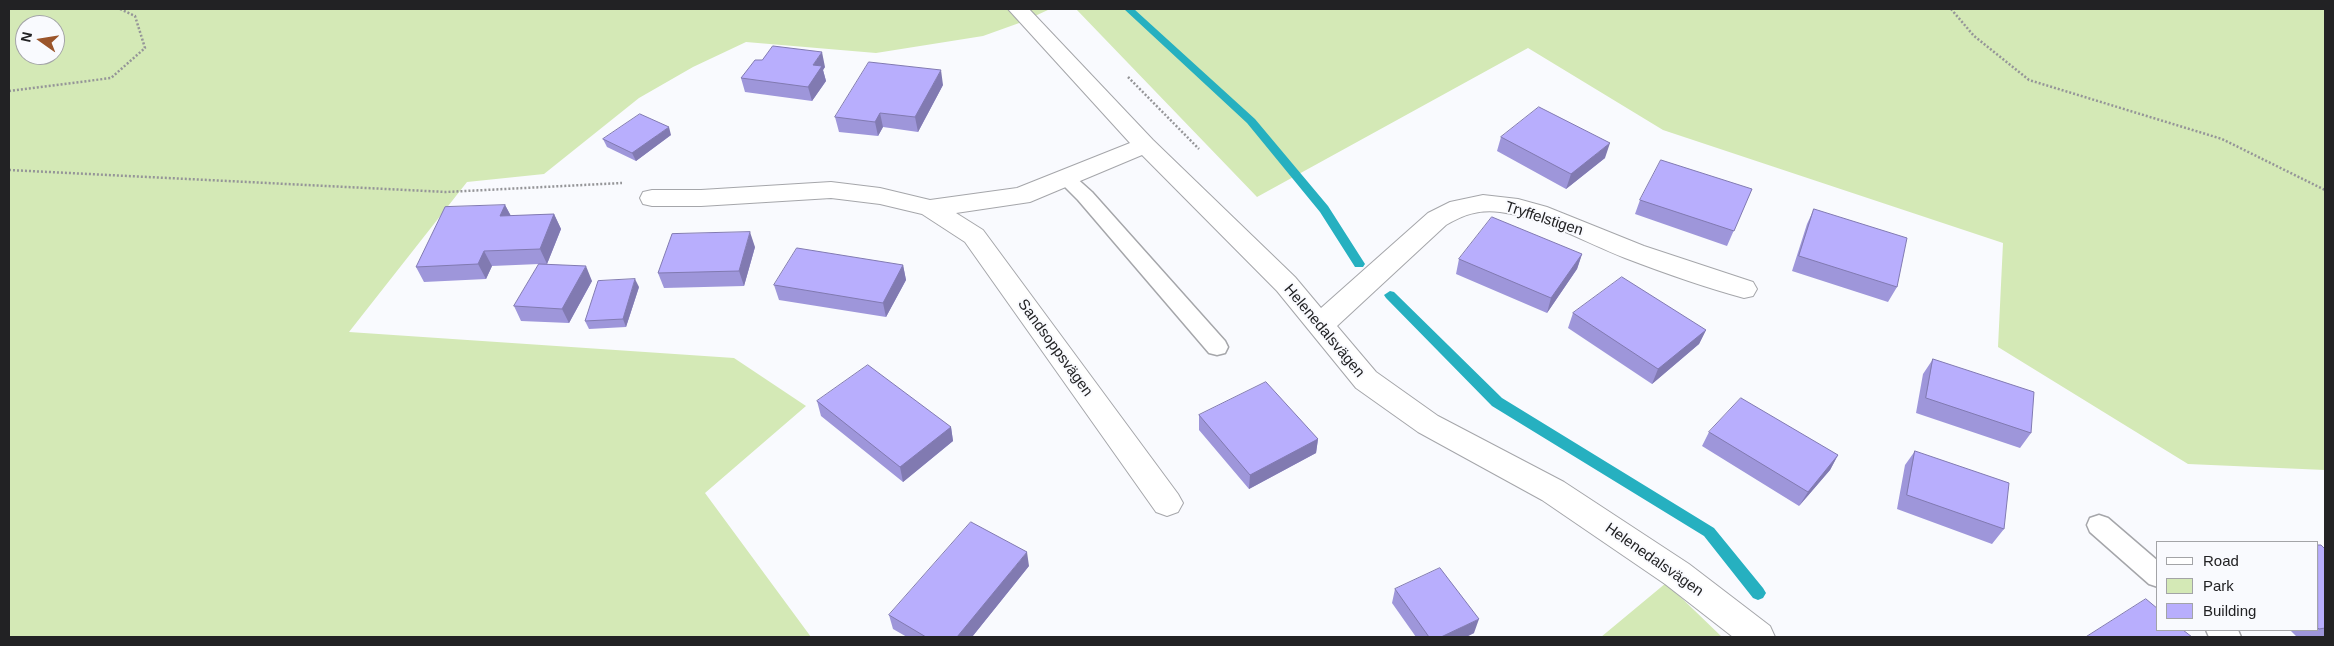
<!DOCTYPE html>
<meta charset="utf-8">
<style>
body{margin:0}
#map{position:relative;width:2334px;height:646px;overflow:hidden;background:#f9fafe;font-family:Helvetica,sans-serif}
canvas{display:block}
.frame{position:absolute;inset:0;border:10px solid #222224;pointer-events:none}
.legend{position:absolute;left:2156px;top:541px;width:162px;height:90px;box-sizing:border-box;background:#f9fafe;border:1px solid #a3a4a7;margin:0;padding:6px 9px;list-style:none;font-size:15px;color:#222224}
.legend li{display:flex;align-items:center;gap:10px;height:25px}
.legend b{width:25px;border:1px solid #a3a4a7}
.north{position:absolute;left:15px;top:15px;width:50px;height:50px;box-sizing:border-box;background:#f9fafe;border:1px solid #a3a4a7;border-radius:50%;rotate:283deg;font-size:14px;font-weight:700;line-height:20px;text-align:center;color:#222224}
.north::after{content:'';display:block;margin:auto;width:18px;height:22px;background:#9b552b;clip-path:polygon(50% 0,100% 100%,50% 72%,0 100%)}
</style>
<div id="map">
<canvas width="2334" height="646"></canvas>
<div class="frame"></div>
<ul class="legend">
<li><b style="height:6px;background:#fff"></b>Road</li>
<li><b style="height:14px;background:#d4e9b6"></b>Park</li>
<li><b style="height:14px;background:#b8aefd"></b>Building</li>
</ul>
<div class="north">N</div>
</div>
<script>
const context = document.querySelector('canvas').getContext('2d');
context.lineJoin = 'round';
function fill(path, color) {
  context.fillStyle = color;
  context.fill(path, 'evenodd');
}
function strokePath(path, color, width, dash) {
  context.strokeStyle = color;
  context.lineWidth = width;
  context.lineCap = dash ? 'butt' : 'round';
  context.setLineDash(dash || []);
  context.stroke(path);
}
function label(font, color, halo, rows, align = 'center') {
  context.font = font + ' Helvetica,sans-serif';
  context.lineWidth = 4;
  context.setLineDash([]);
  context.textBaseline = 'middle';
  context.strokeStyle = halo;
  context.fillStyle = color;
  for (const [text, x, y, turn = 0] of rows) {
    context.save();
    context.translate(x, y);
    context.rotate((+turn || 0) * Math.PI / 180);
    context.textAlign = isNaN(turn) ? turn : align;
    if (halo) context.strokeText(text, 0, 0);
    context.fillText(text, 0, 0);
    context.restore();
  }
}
const green = new Path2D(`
 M9,9h1041l-28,13 -39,14 -107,17 -130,-11 -53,25 -54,31 -95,76 -77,8 -118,150 385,26 72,48 -101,87 106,144h-802zM25,25h30v30h-30z
 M1076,9h1249v461l-137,-6 -190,-117 5,-104 -340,-113 -135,-82 -271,149z
 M1666,583l56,54h-121z`);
const stream = new Path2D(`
 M1124,9h10l121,110 73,87 37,58 -2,3h-8l-35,-55 -73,-89z
 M1390,291l4,1 108,106 212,130 49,60 3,5 -3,5 -5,2 -5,-2 -49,-62 -212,-130 -106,-108 -2,-3z`);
const path = new Path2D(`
 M1951,9l23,27 55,44 193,59 103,51
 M1128,77l71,72
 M9,91l102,-13 34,-30 -10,-32 -15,-7
 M9,170l437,22 176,-9`);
const lane = new Path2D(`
 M1066,173l7,2 19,17 133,149 3,6 -3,6 -8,2 -8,-2 -131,-153 -21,-21 2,-4z
 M2099,515l9,3 50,43v26l-9,-3 -59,-52 -3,-7 3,-7z
 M2206,630h32l3,7h-32z`);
const street = new Path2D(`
 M1008,9h21l124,131 142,137 26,31 107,-95 22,-11 33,-7 35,4 29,8 97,39 109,36 4,7 -4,7 -9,2c-40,-11 -80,-25 -119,-40 -41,-16 -81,-40 -125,-46 -21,-3 -37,3 -54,13l-109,101 39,46 62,44 126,66 125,82 81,62 5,11h-42l-68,-53 -123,-84 -124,-68 -62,-44 -79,-97 -135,-136 -112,47 -74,11 27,17 195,264 5,9 -5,9 -11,4 -11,-4 -191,-270 -43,-28 -42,-10 -49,-6 -130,8h-49l-9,-2 -3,-6 3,-6 9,-2h49l130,-8 49,6 50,12 87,-12 113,-45z`);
const wall = new Path2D(`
 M825,67l-2,3 3,11 -14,20 -67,-9 -4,-14z
 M943,85l-25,47 -35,-5 -5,9 -39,-4 -4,-15z
 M671,135l-35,26 -29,-14 -4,-8z
 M1501,137l104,21 -39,31 -69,-38z
 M1752,189l-25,57 -92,-32 5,-14z
 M505,205l6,11 43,-2 7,15 -14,35 45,17 -23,42 -48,-2 -7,-15 25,-42 -47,2 -6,13 -62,3 -8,-15z
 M1814,209l83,78 -9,15 -96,-31 15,-47z
 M755,247l-11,39 -80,2 -6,-15z
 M1582,254l-5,15 -30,44 -91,-39 3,-15z
 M903,265l3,15 -20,37 -107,-17 -5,-15z
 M639,287l-13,40 -37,2 -4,-8z
 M1573,313l133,17 -7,14 -47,40 -84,-56z
 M1933,359l98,74 -11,15 -104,-35 7,-39z
 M817,401l134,26 2,14 -50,41 -82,-66z
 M1199,415l119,24 -2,14 -67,36 -50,-59z
 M1709,432l129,23 -8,15 -31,36 -97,-60z
 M1915,451l89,78 -12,15 -95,-35 8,-44z
 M2318,545l7,4v88h-28l-7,-7h28z
 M1029,566l-57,71h-65l-14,-8 -4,-14z
 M1395,589l79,44 -8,4h-50l-24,-34z`);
const shadedWall = new Path2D(`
 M822,52l3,15 -2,3 3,11 -14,20 -4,-14 5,-22z
 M941,70l2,15 -25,47 -3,-15z
 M880,113l3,14 -5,9 -3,-14z
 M669,127l2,8 -35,26 -4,-8z
 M1610,143l-5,15 -39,31 5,-15z
 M505,205l8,15 -13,-4z
 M554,214l7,15 -14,35 -7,-15z
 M750,232l5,15 -11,39 -5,-15z
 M484,251l8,15 -6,13 -8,-15z
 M1582,254l-5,15 -30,44 4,-15z
 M903,265l3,15 -20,37 -3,-14z
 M586,266l6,15 -23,42 -7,-14z
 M635,279l4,8 -13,40 -3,-8z
 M1706,330l-7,14 -47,40 6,-15z
 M951,427l2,14 -50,41 -3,-15z
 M1318,439l-2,14 -67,36 1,-14z
 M1838,455l-8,15 -31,36 9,-14z
 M1027,552l2,14 -57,71h-15z
 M1479,619l-5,14 -8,4h-25z`);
const building = new Path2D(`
 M773,46l49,6 -9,13 9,1 -14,21 -67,-9 14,-18h7z
 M869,62l72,8 -26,47 -35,-4 -5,9 -40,-5z
 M1539,107l71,36 -39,31 -70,-37z
 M640,114l29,13 -37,26 -29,-14z
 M1661,160l91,29 -18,42 -94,-31z
 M505,205l-5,11 54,-2 -14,35 -56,2 -6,13 -62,3 29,-60z
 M1814,209l93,29 -10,49 -98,-31z
 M1492,217l90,37 -31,44 -92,-39z
 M750,232l-11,39 -81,2 14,-39z
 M797,248l106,17 -20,38 -109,-18z
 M539,264l47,2 -24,43 -48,-3z
 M1622,277l84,53 -48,39 -85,-56z
 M635,279l-12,40 -38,2 13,-40z
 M1933,359l101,33 -3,41 -105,-35z
 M868,365l83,62 -51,40 -83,-66z
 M1266,382l52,57 -68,36 -51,-60z
 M1741,398l97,57 -30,37 -99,-60z
 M1915,451l94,32 -5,46 -97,-34z
 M971,522l56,30 -70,85h-31l-37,-22z
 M2318,545h3l4,4v79l-6,1 -1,-1z
 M1440,568l39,51 -38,18h-12l-34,-48z
 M2146,599l12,10v21h25l9,7h-106z`);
const streetNames = [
 ["Tryffelstigen",1544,219,18],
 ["Helenedalsvägen",1324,331,50],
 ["Sandsoppsvägen",1055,348,54],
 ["Helenedalsvägen",1654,560,35]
];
fill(green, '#d4e9b6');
fill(stream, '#26b0c0');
strokePath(lane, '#a5a6aa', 3);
strokePath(street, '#a5a6aa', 2);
strokePath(path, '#959598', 2.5, [2, 2]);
fill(lane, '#fff');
fill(street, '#fff');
fill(wall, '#9e96da');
fill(shadedWall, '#817ab1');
fill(building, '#b8aefd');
strokePath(building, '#817ab1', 1);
label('15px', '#222224', '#f9fafe', streetNames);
</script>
